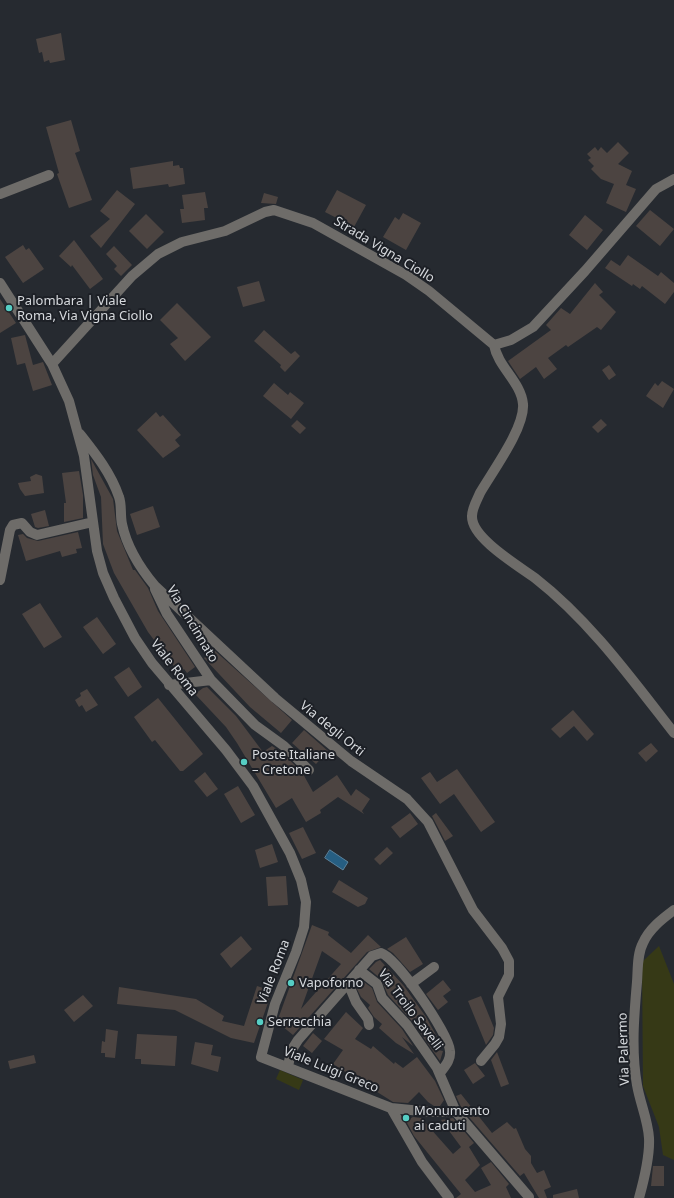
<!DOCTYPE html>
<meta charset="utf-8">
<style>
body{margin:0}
canvas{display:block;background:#262a30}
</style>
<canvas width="674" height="1198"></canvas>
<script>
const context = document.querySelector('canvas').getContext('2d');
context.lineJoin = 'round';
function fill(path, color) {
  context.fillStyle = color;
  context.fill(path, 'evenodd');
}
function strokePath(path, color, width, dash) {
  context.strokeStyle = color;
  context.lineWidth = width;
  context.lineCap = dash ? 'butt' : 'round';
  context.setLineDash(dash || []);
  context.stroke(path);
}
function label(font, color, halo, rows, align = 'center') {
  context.font = font + ' "Noto Sans",sans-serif';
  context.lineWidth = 4;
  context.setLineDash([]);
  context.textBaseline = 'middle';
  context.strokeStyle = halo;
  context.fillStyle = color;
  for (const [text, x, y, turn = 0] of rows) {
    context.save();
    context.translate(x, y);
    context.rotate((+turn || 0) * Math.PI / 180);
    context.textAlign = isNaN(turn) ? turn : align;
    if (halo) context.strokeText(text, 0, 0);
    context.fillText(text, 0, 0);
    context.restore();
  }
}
const green = new Path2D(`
 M659,946l15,38v176l-11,-5 -4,-28 -16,-41 -1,-124z
 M280,1070l23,10 -4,10 -23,-11z`);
const water = new Path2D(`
 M330,850l18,12 -5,8 -18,-12z`);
const building = new Path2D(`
 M61,33l4,27 -15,3 -1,-3 -5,2 -2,-10 -3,1 -3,-14z
 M71,120l9,31 -5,2 17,47 -23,8 -12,-34 2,-1 -13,-46z
 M618,142l11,11 -11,11 14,7 -6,14 10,4 -10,23 -20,-9 8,-19 -13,-5 -10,-10 3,-3 -6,-6 3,-2 -4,-4 8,-7 3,4 3,-4 6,6z
 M173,161v5l6,-1 1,3h3l2,16 -16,3 -1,-3 -35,5 -3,-21z
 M117,190l18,14 -34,44 -11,-12 20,-17 -10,-8z
 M337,190l29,15 -12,22 -29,-15z
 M205,192l3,16h-4l1,12 -23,3 -2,-14h4l-2,-14z
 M264,193l14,4 -2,7 -15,-1z
 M650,210l24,19 -14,17 -24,-20z
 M403,213l18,10 -15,27 -23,-13 12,-20 4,3z
 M146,214l18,18 -17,17 -18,-18z
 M585,215l18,15 -16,20 -18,-15z
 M74,240l29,39 -13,10 -18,-24 -1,2 -12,-11z
 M23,245l3,5 3,-2 15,21 -21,14 -18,-26z
 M114,246l18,19 -11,11 -7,-7 3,-3 -11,-12z
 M628,255l30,21 3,-4 13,11v9l-9,12 -23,-18 -2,3 -7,-5 -1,2 -27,-18 6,-8 9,6z
 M259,281l6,20 -22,6 -6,-20z
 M595,283l8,9 -4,3 17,17 -15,18 -4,-3 -29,20 -2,-2 -18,13 9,11 -13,10 -8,-12 -16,12 -12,-18 43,-31 -5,-5 15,-17 9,6z
 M0,299l16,24 -16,10z
 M177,303l34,34 -26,24 -15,-17 8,-6 -18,-18z
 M264,330l27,24 4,-3 5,5 -15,16 -5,-5 1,-2 -27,-24z
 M25,335l8,30 10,-3 9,23 -19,6 -8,-28 -8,2 -6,-27z
 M609,365l7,10 -7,5 -7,-10z
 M662,381l12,8 -11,19 -17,-12 9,-13 3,3z
 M274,383l14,12 2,-3 14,11 -13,16 -28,-23z
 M156,412l4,5 3,-2 18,20 -6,5 5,6 -17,12 -26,-28z
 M601,419l6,6 -9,8 -6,-6z
 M297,420l9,8 -6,6 -9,-8z
 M91,459l22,40 4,32 16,39h2l13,18 10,23 37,56 -8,6 -3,-4 -5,4 -31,-41 -34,-59 -11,-29 -2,-47 -8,-22z
 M79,471l4,24v23l-19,4v-19h2l-4,-30z
 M36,474l6,2 2,17 -19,3 -5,-7 -2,-6 13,-2 -1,-4z
 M153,506l7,21 -23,8 -7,-21z
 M45,510l4,16 -11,2 -3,-1 -4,-13z
 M78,532l4,16 -6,1 1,4 -15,4 -2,-6 -34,10 -8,-26 5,-1 4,4 11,3z
 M40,603l22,34 -18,11 -22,-34z
 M97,617l19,27 -13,10 -20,-27z
 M214,650l78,70 -11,13 -31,-26 -46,-49z
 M129,667l13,20 -14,10 -14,-20z
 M207,687l29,29 27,36 9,-6 8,5 22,21 11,20 24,-17 14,21 5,-7 14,10 -8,12 2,3 -26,-17 -18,13 1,3 -15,9 -14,-24 -16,10 -39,-65 -11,-16 -31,-33 8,-6z
 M87,689l11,16 -12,7 -4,-7 -3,2 -4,-7 6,-4 -1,-3z
 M158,698l45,56 -20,17h-3l-25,-31 -3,2 -18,-25z
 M573,710l21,24 -7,7 -13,-15 -14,12 -9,-9z
 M304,730l24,21 -12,13 -24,-21z
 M651,743l7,8 -12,11 -8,-9z
 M457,769l38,53 -14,10 -27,-38 -14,10 -19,-26 9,-6 7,10z
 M205,772l13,17 -11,8 -13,-16z
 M238,786l17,29 -14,8 -17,-29z
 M410,813l8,11 -18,14 -9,-11z
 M436,813l17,23 -8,5 -13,-25z
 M303,827l13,26 -14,6 -13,-26z
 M272,844l6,18 -18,6 -5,-18z
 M387,847l6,6 -13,12 -6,-6z
 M286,876l2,29 -20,1 -2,-29z
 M339,880l29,18 -3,6 -7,3 -26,-15z
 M312,925l17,7 -1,3 23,18 17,-18 13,12 -14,5 -74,83 -16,-13zM322,951l19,13 -40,45z
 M241,936l11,13 -21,19 -11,-14z
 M406,937l17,27 -13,8 -17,-19 -6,-4z
 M380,960l24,26 22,31 15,27 -8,5 10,2 -3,10 -28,-40 -24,-26 -7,-16 -12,-10 7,-7z
 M360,979l12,9 5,14 25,27 11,17 -11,-9 12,17 -18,-11 -17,-15 3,-4 -8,-7 -6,-9 2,-3 -9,-8 -6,-12z
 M443,980l8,10 -8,6 5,6 -10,8 -12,-16z
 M257,986l15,5 -18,52 -23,-5 -56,-28 -58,-6 2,-17 77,12 28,17 -2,5 22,5z
 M83,995l10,11 -19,16 -10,-12z
 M481,996l13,32 -1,7 -7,10 -18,-44z
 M346,1012l17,16 -8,11 16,10 2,-3 21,18 1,-2 8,6 14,-11 18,24 9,19 -4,6h-6l-6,-4 -9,-10 -11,11 -15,-1 -60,-38 10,-14 -19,-11z
 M106,1029l12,2 -3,27 -10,-1v-4h-4l1,-12 3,1z
 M313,1033l9,8 -10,12 -9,-7z
 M137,1034l40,2 -2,30 -34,-2v-5h-6z
 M195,1042l18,3 -2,10 10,2 -3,15 -27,-8z
 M497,1052l12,32 -8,3 -10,-27z
 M34,1055l2,8 -26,6 -2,-8z
 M475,1063l10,13 -12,8 -9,-14z
 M461,1094l31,39 15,-11 7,7 2,-1 9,21 6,7v7l6,10 7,-3 7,17 -7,3 3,8h-8l-15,-25 -4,3 -58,-67 -6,-13z
 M413,1117l8,1 32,36 8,-7 -20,-27 12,-2 21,25 -5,4 11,18 -15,15 10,12 16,-7 -10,-17 10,-6 18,22 -3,3 5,11h-55l5,-4 -47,-58 -8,-15z
 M653,1166h11v20h-13z
 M577,1189l2,9h-26v-3z`);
const minor = new Path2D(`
 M0,194l49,-19
 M0,283l52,81 17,37 15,55 13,95 6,22 11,25 21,40 17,25 74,87 27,36 37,67 11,27 5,22 -2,25 -8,25 -21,52 -14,53 130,51 40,4h25
 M494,345c4,22 27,37 29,59 2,24 -31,68 -43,89 -3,7 -8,15 -8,23 -1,22 47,50 63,62 55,43 96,100 139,155
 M52,364l80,-88 26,-22 24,-12 43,-11 40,-19 9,-2 39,13 93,52 23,16 65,54 17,-5 22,-13 52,-56 71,-82 18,-10
 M80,434c15,19 31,39 39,63 3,8 1,18 3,27 5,24 18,44 33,62l120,112 76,63 56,38 21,23 45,88 29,38 7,13v14l-11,22 3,27 -2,13 -4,7 -14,17
 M0,580l10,-50 3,-5 9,-2 8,9 7,3 56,-13
 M155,589l12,25 44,66 44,45 29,21 25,24
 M169,685l42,-5
 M359,970l18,14 5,14 25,27 30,43 19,44 73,85
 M411,984l23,-17
 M351,990l5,12 12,17 1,6
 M288,1067l3,-16 7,-11 74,-84 9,-3c16,5 68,81 69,98 1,9 -5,15 -10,22
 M391,1108l31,54 27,36
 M639,1198c5,-18 11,-41 10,-60 -1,-18 -9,-35 -12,-53 -6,-34 -3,-69 0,-103 1,-13 0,-28 6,-39 6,-14 19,-24 31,-33`);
const markers = [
 [9,308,4,"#56cec4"],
 [244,762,4,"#56cec4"],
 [291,983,4,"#56cec4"],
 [260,1022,4,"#56cec4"],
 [406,1118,4,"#56cec4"]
];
const streetNames = [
 ["Strada Vigna Ciollo",384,250,31],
 ["Via Cincinnato",192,624,59],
 ["Viale Roma",174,668,52],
 ["Via degli Orti",332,729,39],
 ["Viale Roma",274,972,-69],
 ["Via Troilo Savelli",410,1010,53],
 ["Via Palermo",624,1049,-92],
 ["Viale Luigi Greco",331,1070,22]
];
const poiNames = [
 ["Palombara | Viale",17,301],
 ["Roma, Via Vigna Ciollo",17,316],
 ["Poste Italiane",252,755],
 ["– Cretone",252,770],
 ["Vapoforno",299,983],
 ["Serrecchia",268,1022],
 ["Monumento",414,1111],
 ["ai caduti",414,1126]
];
fill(green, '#363916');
fill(water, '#265e82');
strokePath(water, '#5b839d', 1);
fill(building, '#4c4441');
strokePath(minor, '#6e6c69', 10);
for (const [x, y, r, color] of markers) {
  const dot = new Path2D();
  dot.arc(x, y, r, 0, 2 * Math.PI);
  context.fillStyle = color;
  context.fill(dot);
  strokePath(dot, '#1d2026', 1.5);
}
label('13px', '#d6d9dd', '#1d2026', streetNames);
label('13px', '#d6d9dd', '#1d2026', poiNames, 'left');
</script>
